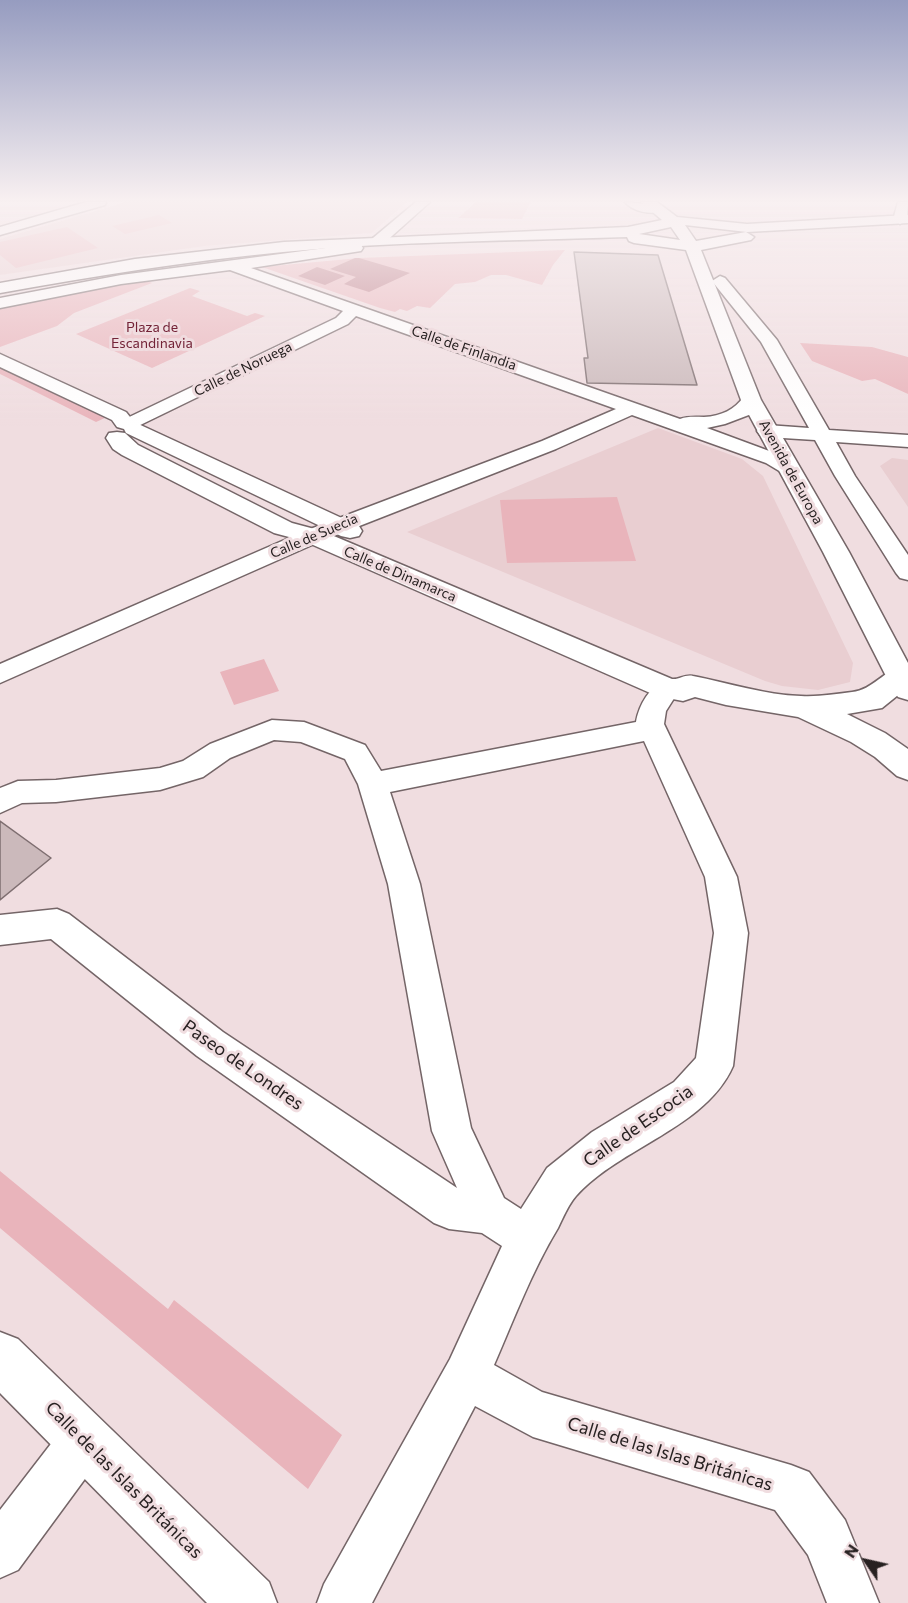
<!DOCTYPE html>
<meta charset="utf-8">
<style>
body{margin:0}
#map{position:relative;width:908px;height:1603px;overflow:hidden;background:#f0dde0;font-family:Commissioner,sans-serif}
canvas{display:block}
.north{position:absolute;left:836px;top:1531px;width:60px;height:60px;-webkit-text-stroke:4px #f0dde0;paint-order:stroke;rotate:304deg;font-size:16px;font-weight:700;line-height:24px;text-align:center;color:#272121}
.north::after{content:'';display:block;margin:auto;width:21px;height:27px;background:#272121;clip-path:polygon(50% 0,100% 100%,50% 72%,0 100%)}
</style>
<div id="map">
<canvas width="908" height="1603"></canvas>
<div class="north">N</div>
</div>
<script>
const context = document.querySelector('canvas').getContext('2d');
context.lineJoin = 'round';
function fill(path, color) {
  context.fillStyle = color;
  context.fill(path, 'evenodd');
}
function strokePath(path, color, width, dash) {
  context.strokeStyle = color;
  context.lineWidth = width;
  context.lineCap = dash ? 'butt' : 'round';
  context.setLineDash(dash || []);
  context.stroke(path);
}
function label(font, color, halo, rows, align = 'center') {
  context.font = font + ' Commissioner,sans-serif';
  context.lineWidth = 6;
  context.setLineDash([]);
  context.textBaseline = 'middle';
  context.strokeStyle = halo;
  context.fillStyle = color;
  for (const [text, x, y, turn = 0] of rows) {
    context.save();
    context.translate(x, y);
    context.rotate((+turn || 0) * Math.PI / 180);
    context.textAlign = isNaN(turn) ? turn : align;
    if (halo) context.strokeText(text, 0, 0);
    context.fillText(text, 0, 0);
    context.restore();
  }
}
const built = new Path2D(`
 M126,202h281l-35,31 -167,13 -205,29v-36z
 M658,428l84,31 21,17 90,187 -3,19 -32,8 -36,-4 -17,-5 -358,-149z
 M892,458l16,2v47l-28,-41z`);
const green = new Path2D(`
 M476,202h55l-9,17 -64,-1z
 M159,215l13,8 -47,11 -13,-8z
 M67,227l31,21 -82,20 -16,-13v-13z
 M565,250l-12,15 -11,20 -36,-10h-15l-16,7 -20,2 -25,24 -13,-2 -10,5 -7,-2 -5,3 -15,-4 -118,-41 97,-9z
 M145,280l7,3 -78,30 -17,13 -57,21v-39z
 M190,288l10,3 -8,5 55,20 8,-3 10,3 -113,52 -76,-34z
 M800,343l72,4 36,10v37l-33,-15 -13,2 -50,-20z
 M0,365l107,52 -11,5 -96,-48z
 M617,497l19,64 -129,2 -7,-63z
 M264,659l15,32 -45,14 -14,-33z
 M0,1171l168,138 6,-9 168,135 -34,54 -308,-261z`);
const water = new Path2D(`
 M355,258h4l51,15 -41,19 -25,-8 12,-7 -26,-8z
 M317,267l28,9 -20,9 -27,-9z`);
const building = new Path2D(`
 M574,252l84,3 39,130 -110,-2 -3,-25h4z
 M0,821l51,37 -51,42z`);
const minor = new Path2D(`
 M86,202h20l-1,3 -105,30v-8z
 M416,202h14l-47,42h-10l-2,-3 2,-3z
 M625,202l32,3 7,4c-10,8 -32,2 -39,-7z
 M898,202h10l-1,18 -7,4 -7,-4z
 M356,244l5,1 2,3 -2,3 -110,17 429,151c8,-3 15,-2 24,-2 17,-1 31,-7 40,-21h14l2,4 -6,13 -29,11 -18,4 73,27 18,13 -3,4h-14l-15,-9 -134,-48 -76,34 -235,92 -321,142v-19l305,-133 237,-90 74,-32 -260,-93 -8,8 -218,106 -7,-2 -3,-4 3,-4 213,-102 7,-7 -113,-41 -109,14 -121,24v-10l121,-23z
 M720,276l5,2 52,62 52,90 79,5v12l-72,-5 19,34 53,79v25l-8,-2 -4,-5 -61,-97 -20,-36 -48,-3 -7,-2 -3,-4 3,-4 7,-2 42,3 -48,-86 -49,-61z
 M667,680l9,2 4,7 -14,22 -2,13 73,153 11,56 -15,133c-27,62 -113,81 -157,130 -8,9 -13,22 -18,32 -26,43 -44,91 -64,137l48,27 249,73 18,7 36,48 34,83h-52l-19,-48 -33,-45 -242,-73 -58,-31 -103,197h-55l7,-19 126,-225 52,-113 -20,-13 -33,-4 -15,-6 -237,-167 -146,-117 -51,6v-30l57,-6 12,5 154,118 234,156 -25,-57 -44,-247 -30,-100 -13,-25 -44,-17 -27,-2 -44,18 -27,19 -43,13 -104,12 -34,1 -22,10v-25l18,-7 38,-1 104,-12 23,-7 27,-17 62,-24 32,2 61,23 16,26 255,-49c3,-17 14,-37 31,-42zM644,741l61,136 9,56 -18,125 -22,24 -82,50 -45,36 -26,41 -17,-11 -33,-70 -51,-244 -30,-92z
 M84,1416l17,7 7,17 -7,17 -83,113 -18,8v-68l67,-87z`);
const tertiary = new Path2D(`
 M0,354l126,58 8,10 225,104 3,5 -3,5 -9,2 -9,-2 -215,-103 -2,-4 -7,-2 -5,-7 -112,-53z
 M117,432l8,1 13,12 154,78 30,8 350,148c7,1 13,-5 21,-3 36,7 72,19 108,20 17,1 34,-2 51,-4 23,-2 36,-29 56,-23v18l-26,21 -35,6 38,19 23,16v31l-11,-4 -22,-19 -24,-15 -53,-25 -72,-12 -31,-8 -12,4 -26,-5 -353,-155 -30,-8 -152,-78 -9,-6 -7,-11 3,-5z
 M0,1332l18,7 251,243 8,21h-70l-207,-210z`);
const primary = new Path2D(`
 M641,202h16l20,15 70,7 161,-9v8l-161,9 -62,-7 11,16 50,-9 8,5 -3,3 -50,10 60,150 88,152 59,111v37l-10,-3 -5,-7 -70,-138 -82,-152 -55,-150 -52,-7 -5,-2 -2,-4c-114,4 -230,4 -344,15 -95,9 -189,24 -283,41v-10l135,-24 149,-17 344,-15 34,-7zM671,227l9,13 -41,-6z`);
const farParknames = [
 ["Plaza de",152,327],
 ["Escandinavia",152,343]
];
const farStreetnames = [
 ["Calle de Finlandia",464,348,19],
 ["Calle de Noruega",243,369,-26],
 ["Avenida de Europa",791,472,61],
 ["Calle de Suecia",314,536,-23],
 ["Calle de Dinamarca",400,574,23]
];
const nearStreetnames = [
 ["Paseo de Londres",243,1065,35],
 ["Calle de Escocia",638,1126,-35],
 ["Calle de las Islas Británicas",670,1454,17],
 ["Calle de las Islas Británicas",124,1480,45]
];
fill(built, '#e9ced1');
fill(green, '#e9b4bb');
fill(water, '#bb7984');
fill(building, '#cbb9bb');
strokePath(building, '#7e6e70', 1.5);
strokePath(minor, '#746567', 3);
strokePath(tertiary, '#746567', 3);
strokePath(primary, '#746567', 3);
fill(minor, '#fff');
fill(tertiary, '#fff');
fill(primary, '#fff');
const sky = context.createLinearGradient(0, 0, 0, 426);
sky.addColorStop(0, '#969cc0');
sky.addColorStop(0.47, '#f8f0f1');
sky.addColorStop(1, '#f8f0f100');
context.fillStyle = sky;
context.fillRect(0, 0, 908, 426);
label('14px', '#732337', '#f0dde0', farParknames);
label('14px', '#272121', '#f0dde0', farStreetnames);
label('18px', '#272121', '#f0dde0', nearStreetnames);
</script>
